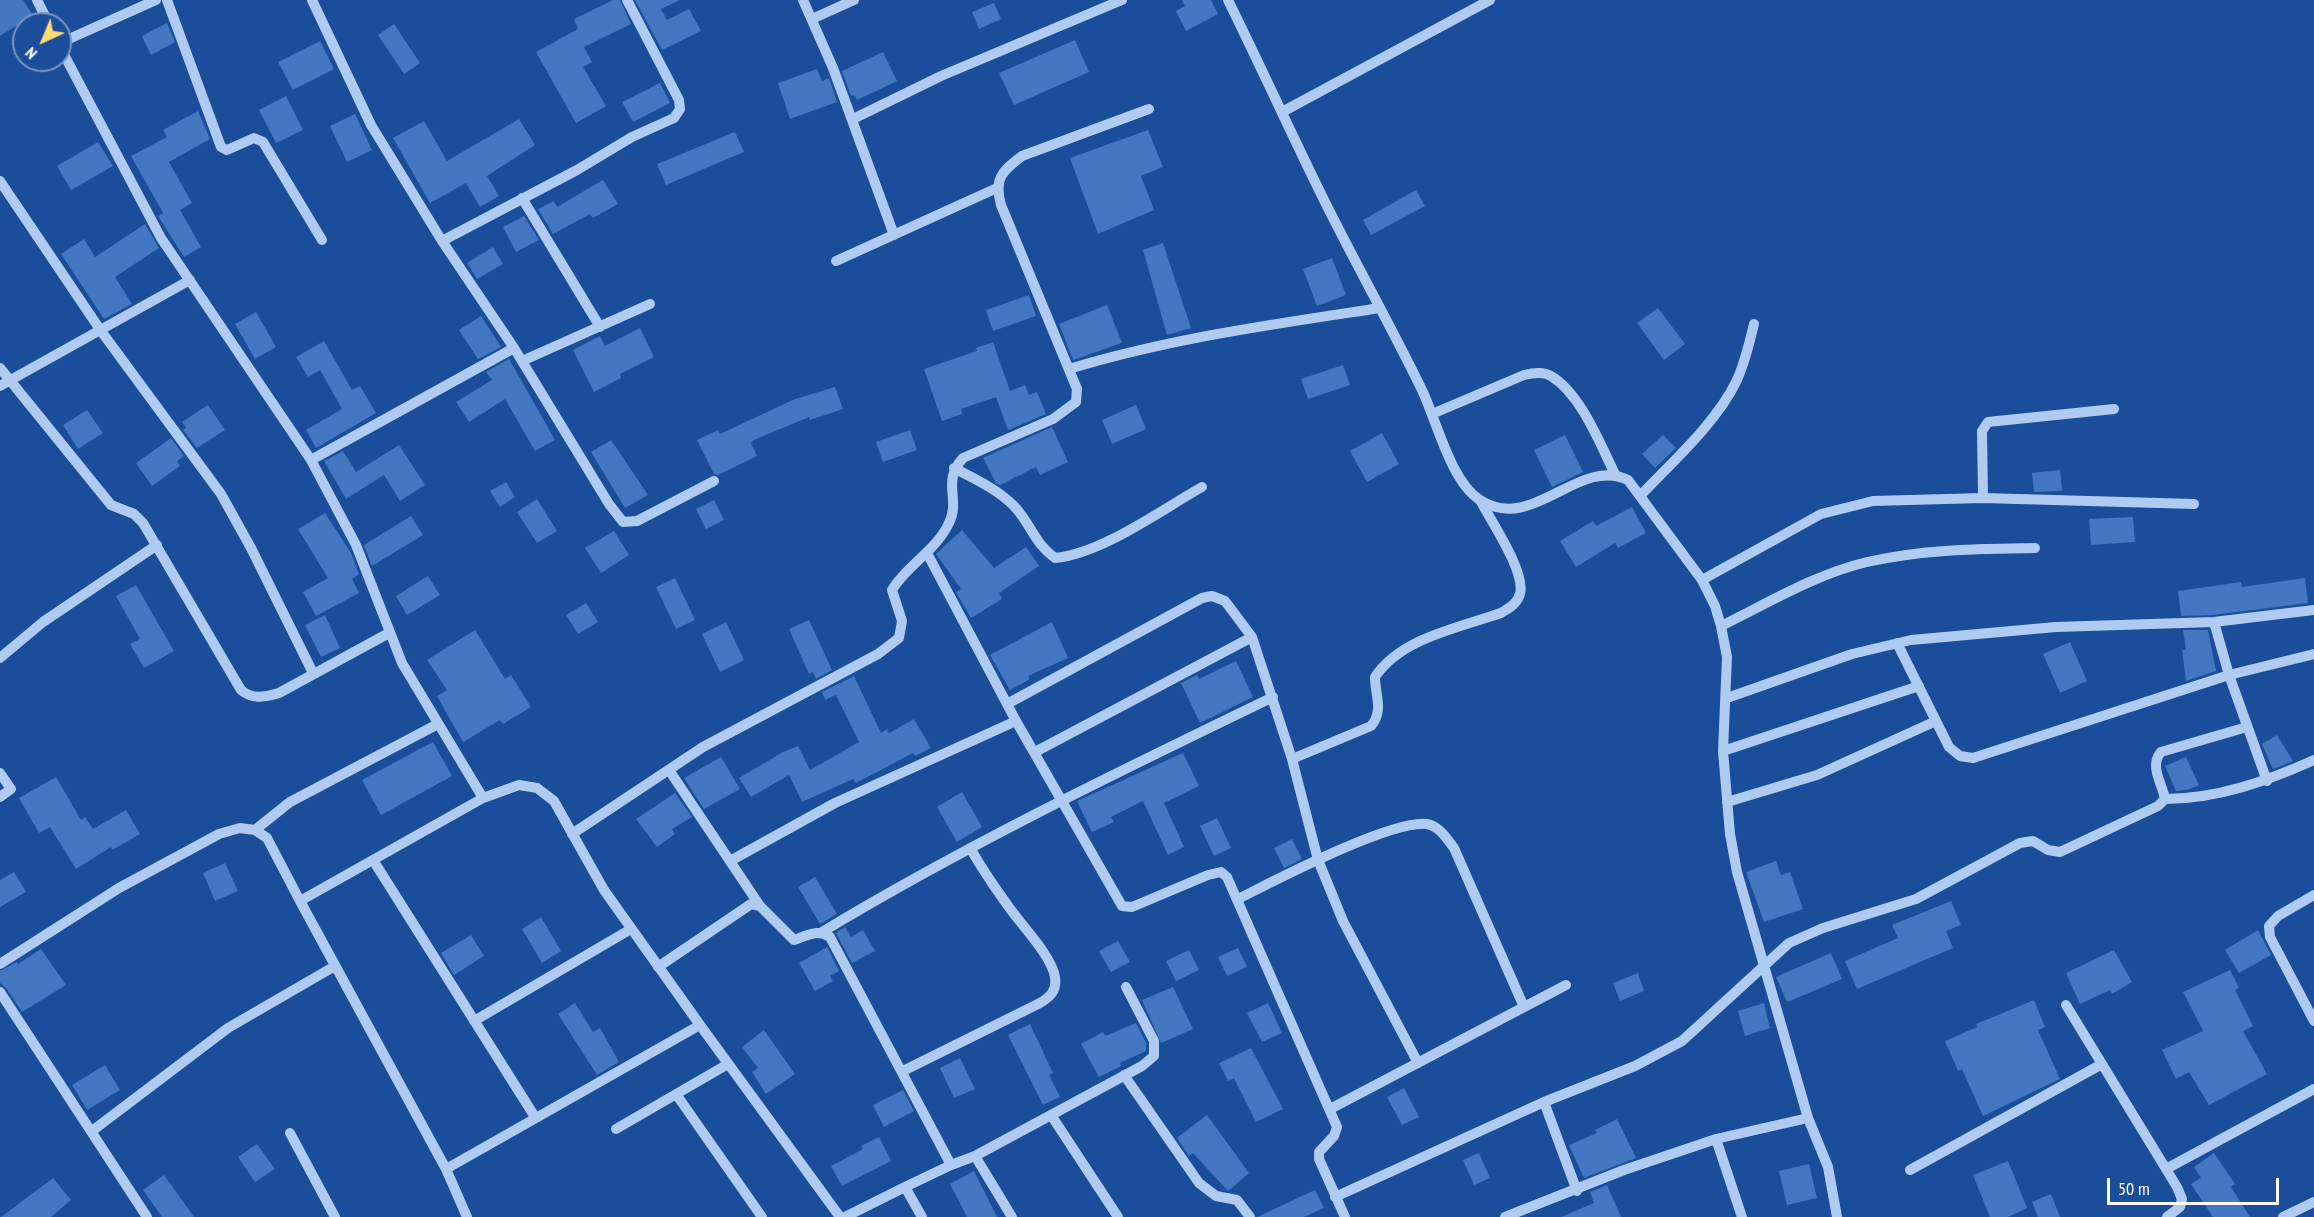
<!DOCTYPE html>
<style>
body{margin:0}
#map{position:relative;width:2314px;height:1217px;overflow:hidden;background:#1a4d9a;font-family:"PT Sans Narrow",sans-serif}
canvas{display:block}
.north{position:absolute;left:12px;top:12px;width:60px;height:60px;box-sizing:border-box;background:#1a4d9a;border:2px solid #7694c2;border-radius:50%;rotate:224deg;font-size:16px;font-weight:700;line-height:24px;text-align:center;color:#fff}
.north::after{content:'';display:block;margin:auto;width:21px;height:27px;background:#ffdb70;clip-path:polygon(50% 0,100% 100%,50% 72%,0 100%)}
.scale{position:absolute;left:2107px;top:1178px;width:172px;height:27px;box-sizing:border-box;border:3px solid #fff;border-top:0;padding-left:8px;font-size:18px;line-height:21px;white-space:nowrap;color:#fff;-webkit-text-stroke:4px #1a4d9a;paint-order:stroke}
</style>
<div id="map">
<canvas width="2314" height="1217"></canvas>
<div class="north">N</div>
<div class="scale">50 m</div>
</div>
<script>
const context = document.querySelector('canvas').getContext('2d');
context.lineJoin = 'round';
function fill(path, color) {
  context.fillStyle = color;
  context.fill(path, 'evenodd');
}
function strokePath(path, color, width, dash) {
  context.strokeStyle = color;
  context.lineWidth = width;
  context.lineCap = dash ? 'butt' : 'round';
  context.setLineDash(dash || []);
  context.stroke(path);
}
const building = new Path2D(`
 M0,0h23l10,15 -33,21z
 M613,0h7l11,24 -47,23 8,15 -9,5 23,39 -30,17 -40,-71 42,-23 -4,-10z
 M635,0h45l-19,9 6,11 22,-11 12,22 -39,19z
 M1182,0h29l7,14 -32,17 -10,-20 9,-5z
 M994,3l7,16 -22,10 -7,-17z
 M167,23l8,19 -24,13 -9,-19z
 M394,24l26,39 -16,11 -26,-39z
 M1075,40l14,32 -75,33 -15,-32z
 M320,41l14,28 -41,21 -15,-28z
 M883,52l14,29 -40,19 -3,-5 -3,1 -9,-25z
 M817,69l5,12 7,-3 8,24 -47,17 -12,-36z
 M660,83l10,20 -37,19 -11,-20z
 M286,96l17,34 -27,13 -17,-33z
 M198,111l12,28 -41,23 23,41 -12,7 21,37 -17,10 -26,-41 5,-3 -32,-57 36,-19 -4,-7z
 M355,114l17,36 -25,12 -17,-36z
 M519,119l16,26 -48,31 12,20 -19,11 -14,-24 -36,20 -37,-65 31,-17 23,40z
 M1148,130l15,37 -22,9 13,34 -56,24 -28,-76z
 M735,132l9,20 -78,33 -9,-21z
 M98,142l15,24 -42,24 -14,-24z
 M603,180l15,24 -25,14 -3,-4 -37,20 -15,-25 16,-8 3,6z
 M1416,190l9,16 -54,29 -8,-15z
 M524,216l15,24 -23,12 -13,-25z
 M145,224l14,24 -44,29 17,27 -28,15 -43,-65 23,-15 11,18z
 M1163,243l28,85 -24,7 -24,-85z
 M493,247l10,17 -26,15 -10,-16z
 M1332,258l14,37 -29,11 -14,-37z
 M1029,295l7,21 -43,15 -7,-21z
 M1107,305l15,38 -49,17 -14,-36z
 M1658,308l27,36 -21,16 -27,-37z
 M256,312l20,35 -21,12 -20,-35z
 M481,316l20,31 -23,12 -19,-29z
 M640,328l14,29 -34,17 1,4 -27,14 -21,-42 27,-14 5,10z
 M324,341l28,49 8,-4 16,27 -60,35 -10,-18 36,-21 -22,-39 -12,7 -12,-20z
 M993,342l17,49 15,-6 4,10 8,-3 9,22 -38,16 -12,-33 -35,12 1,5 -20,7 -18,-52 53,-18 -1,-3z
 M509,359l46,81 -20,11 -30,-52 -36,23 -13,-20 36,-22 -6,-8z
 M1343,365l7,20 -42,14 -7,-20z
 M835,387l8,22 -33,11 -1,-3 -55,23 -3,3 6,13 -39,19 -4,-1 -17,-34 21,-10 2,4 75,-35z
 M208,405l17,25 -28,18 -14,-18 3,-2 -4,-6z
 M1136,405l10,24 -34,15 -10,-24z
 M87,410l16,23 -25,16 -15,-24z
 M1052,427l16,35 -28,13 -4,-8 -36,18 -4,-2 -13,-25z
 M910,430l7,20 -34,12 -7,-20z
 M1382,433l17,31 -32,18 -17,-31z
 M1565,435l18,37 -31,15 -18,-37z
 M1663,435l13,13 -21,20 -13,-14z
 M171,438l13,18 -7,5 3,5 -28,20 -16,-23z
 M611,440l37,55 -23,13 -34,-56z
 M399,445l26,40 -25,16 -16,-26 -38,24 -22,-38 19,-10 13,21z
 M2060,470l2,21 -28,1 -2,-19z
 M506,482l9,15 -15,10 -10,-16z
 M537,499l20,32 -20,12 -20,-31z
 M714,500l10,20 -18,9 -10,-20z
 M1632,507l14,26 -28,15 -3,-5 -39,24 -16,-26 33,-20 3,5z
 M325,513l26,40 8,21 -7,5 7,14 -43,23 -13,-24 25,-14 -30,-49z
 M411,516l12,19 -51,31 -8,-21z
 M2133,517l2,25 -44,3 -2,-26z
 M962,530l32,38 32,-21 13,19 -40,27 3,6 -31,19 -15,-26 5,-3 -25,-35z
 M614,531l15,24 -28,18 -16,-25z
 M428,576l12,19 -33,20 -11,-19z
 M675,578l20,42 -19,9 -20,-42z
 M2305,578l3,25 -95,12 -32,1 -3,-25 63,-9 1,5z
 M136,585l38,66 -30,17 -14,-24 10,-5 -24,-43z
 M586,603l12,19 -20,12 -12,-19z
 M325,615l15,33 -19,9 -16,-32z
 M809,620l23,50 -16,9 -3,-7 -4,2 -20,-45z
 M726,622l18,38 -24,12 -18,-38z
 M1052,622l16,36 -40,18 2,3 -20,11 -20,-35z
 M475,630l30,49 6,-4 20,32 -28,17 -3,-4 -37,22 -26,-46 10,-6 -20,-30z
 M2183,630h25l8,41 -30,10 -4,-31h4z
 M2070,642l17,39 -27,12 -17,-39z
 M1236,661l17,36 -53,26 -19,-40 16,-8 2,4z
 M854,676l27,57 6,-4 2,4 25,-14 17,29 -16,8 -2,-3 -57,30 -3,-4 -51,23 -13,-27 -38,22 -12,-19 44,-26 15,-6 12,24 49,-28 -23,-47 -11,5 -3,-8z
 M2277,735l16,26 -20,8 -11,-25z
 M433,742l19,34 -71,39 -19,-35z
 M1183,753l16,33 -35,17 20,44 -16,8 -25,-54 -32,16 3,5 -22,10 -15,-31z
 M721,757l19,32 -36,20 -20,-31z
 M2186,757l13,28 -12,5 -11,1 -11,-25z
 M56,777l25,43 4,-3 8,12 33,-19 14,24 -28,16 -1,-3 -35,22 -26,-42 -11,6 -20,-35z
 M962,792l20,35 -25,15 -20,-35z
 M675,793l17,24 -20,12 3,5 -18,13 -21,-28z
 M1217,818l14,30 -17,8 -14,-30z
 M1292,839l10,20 -18,9 -10,-20z
 M1776,861l5,14 9,-3 13,37 -39,13 -18,-50z
 M225,863l13,28 -23,10 -12,-28z
 M14,872l12,20 -26,15v-27z
 M815,877l22,37 -17,10 -22,-37z
 M1951,901l10,24 -15,6 7,17 -96,41 -12,-28 53,-23 -6,-13z
 M541,917l20,34 -19,12 -20,-34z
 M845,927l6,10 12,-7 12,21 -23,12 -16,-30z
 M2258,930l13,25 -32,18 -14,-23z
 M471,935l13,21 -30,19 -13,-22z
 M1118,941l12,21 -19,10 -12,-21z
 M827,947l12,24 -9,5 3,5 -18,10 -16,-28z
 M1238,948l9,19 -20,9 -9,-19z
 M41,949l25,36 -44,27 -16,-24 -6,-5v-12l17,-9 1,2z
 M1189,950l10,20 -23,11 -10,-20z
 M2114,950l18,32 -20,12 -2,-4 -30,14 -14,-31z
 M1831,953l11,26 -55,23 -11,-25z
 M2230,970l9,18 -4,2 18,36 -10,5 24,43 -58,31 -20,-33 -13,7 -14,-29 41,-19 -20,-39z
 M1638,973l6,18 -24,10 -7,-18z
 M1173,987l20,42 -32,14 -19,-43z
 M2034,1000l11,27 -7,3 22,49 -77,37 -21,-47 -4,2 -13,-30 32,-14 -1,-3z
 M575,1003l18,29 7,-4 19,34 -22,13 -39,-61z
 M1268,1003l14,30 -20,9 -15,-29z
 M1764,1003l6,25 -25,8 -7,-25z
 M1136,1023l10,20v8l-26,12 1,3 -22,11 -18,-33 22,-12 2,4z
 M1030,1024l23,49 -4,2 11,22 -17,8 -35,-70z
 M764,1030l31,44 -29,20 -14,-22 6,-4 -16,-21z
 M1251,1048l32,61 -27,13 -22,-44 -6,3 -9,-18z
 M960,1058l15,31 -21,9 -14,-30z
 M105,1065l15,25 -33,20 -15,-25z
 M1404,1088l15,29 -17,8 -15,-28z
 M903,1090l11,21 -30,16 -11,-22z
 M1207,1115l42,58 -21,18 -35,-38 -4,3 -12,-18z
 M1617,1119l19,39 -52,20 -15,-33 28,-12 -2,-3z
 M879,1137l12,24 -49,25 -11,-20 32,-17 -2,-3z
 M257,1144l18,25 -20,13 -17,-25z
 M1479,1153l11,25 -16,7 -11,-25z
 M2214,1153l21,31 -4,3 19,30h-37l-22,-33 10,-6 -7,-11z
 M2008,1161l19,47 -19,9h-18l-17,-42z
 M1809,1164l8,34 -30,7 -8,-34z
 M974,1171l23,46h-30l-17,-33z
 M164,1175l30,42h-32l-19,-27z
 M53,1178l18,22 -20,17h-50z
 M1607,1185l14,32h-60l33,-14 -4,-11z
 M1315,1190l9,18 -20,9h-47z
 M2051,1194l9,23h-22l-6,-15z`);
const minor = new Path2D(`
 M37,0l12,24
 M167,0l54,147 6,3 27,-12 9,4 59,98
 M312,0l59,125 71,116 72,107
 M803,0l30,68 61,167
 M1228,0c32,65 62,131 94,196 32,65 68,128 100,194 15,32 29,92 58,110 53,34 98,-44 148,-20l74,100 13,26 6,20 6,31 -4,94 7,83 7,38 71,246 20,49 9,50
 M812,19l42,-19
 M60,43l96,-43
 M60,47l101,191 150,222 45,85 46,118 81,135 -183,103 146,268 21,48
 M1282,112l208,-112
 M853,119l88,-43 181,-76
 M0,181l101,150 120,163 30,54 62,125
 M522,198l78,129
 M442,241l135,-71 55,-33 42,-19 6,-9 -1,-9 -52,-100
 M836,261l161,-73
 M522,361l128,-57
 M0,368l111,137 23,9 9,9 98,167c12,10 23,7 38,3l110,-60
 M1069,369c102,-31 206,-45 311,-61
 M0,386l190,-106
 M1432,414l92,-39c8,-2 19,-4 27,1 30,18 49,68 64,98
 M311,460l203,-112 95,156 14,18 14,-1 77,-40
 M954,468c21,11 43,21 60,38 17,18 20,37 41,52 46,-4 106,-48 147,-71
 M1641,495c31,-33 75,-72 95,-113 9,-19 13,-38 18,-58
 M1983,498l-1,-67 6,-9 126,-13
 M927,553l89,168 106,185 10,1 76,-32 13,-3 6,5 110,250 -3,9 -15,16v7l26,58
 M1702,580l119,-66 52,-13 110,-3 211,6
 M2214,622l15,53 38,106
 M1721,626c47,-23 95,-52 146,-64 56,-13 112,-13 168,-14
 M1897,643l52,104 11,9 13,2 256,-83 85,-21
 M0,658l43,-36 114,-77
 M1727,698l125,-44 59,-14 145,-13 158,-5 100,-12
 M1007,704l195,-106 10,-2 13,5 27,36 40,122 26,101 25,61 75,142
 M1723,751l196,-65
 M1035,752l217,-115
 M1292,759l79,-33c13,-15 4,-31 4,-49 26,-39 83,-49 126,-64 8,-5 16,-9 19,-19 6,-22 -29,-73 -40,-94
 M669,770l91,136
 M0,773l11,16 -11,8
 M483,798l36,-13 18,3 17,13 50,89 96,135
 M2165,799c52,0 102,-18 149,-39
 M1727,802l90,-27 119,-54
 M255,830l35,-28 148,-78
 M572,834l131,-87 175,-93 21,-16 3,-17 -10,-31c15,-25 44,-39 57,-67 12,-24 -8,-41 14,-65l90,-39 23,-17 1,-13 -76,-184c-7,-26 0,-33 21,-49l127,-47
 M373,860l162,257
 M730,861l105,-58 181,-82
 M2314,895l-36,21 -9,10 1,11 44,84
 M1238,899c36,-18 152,-79 189,-75 12,2 20,15 27,24l70,159
 M822,932c146,-88 298,-161 451,-235
 M0,964l119,-76 100,-54 21,-6 15,2 12,8 33,63
 M658,967l93,-63 9,2 34,34c14,-5 23,-11 36,-3l121,228 24,-9 167,-90 12,-10v-15l-28,-54
 M0,992l147,225
 M2066,1005l111,182 5,12 -2,8 -13,10
 M474,1021l157,-92
 M903,1071l137,-68c10,-6 17,-12 15,-26 -4,-23 -36,-54 -49,-74 -13,-18 -25,-36 -36,-55
 M1124,1075l75,108 17,13 21,4 13,17
 M676,1094l86,123
 M1330,1109l236,-124
 M1051,1115l67,102
 M616,1129l112,-65
 M92,1131l136,-103 107,-62
 M290,1133l45,84
 M975,1156l37,61
 M446,1169l254,-144 140,192
 M2166,1169l148,-80
 M1910,1170l192,-106
 M1577,1191l-33,-89 91,-36 47,-25 107,-98 34,-15 93,-29 104,-56 13,-2 15,9 12,2 98,-46 7,-7c-3,-16 -16,-33 -4,-47l86,-25
 M1335,1197l209,-95
 M845,1217l60,-30
 M922,1217l-17,-30 46,-22
 M1505,1217l119,-47 92,-31
 M1742,1217l-26,-78 92,-21
 M2283,1217l31,-15`);
fill(building, '#4377c1');
strokePath(minor, '#b0cbf1', 10);
</script>
